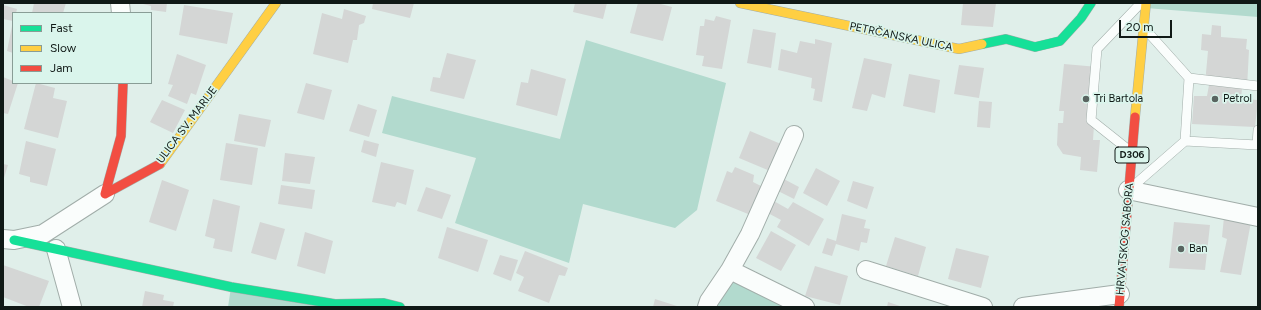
<!DOCTYPE html>
<meta charset="utf-8">
<style>
body{margin:0}
#map{position:relative;width:1261px;height:310px;overflow:hidden;background:#e0efea;font-family:Figtree,sans-serif}
canvas{display:block}
.frame{position:absolute;inset:0;border:4px solid #101916;pointer-events:none}
.legend{position:absolute;left:12px;top:12px;width:140px;height:72px;box-sizing:border-box;background:#daf5ec;border:1px solid #899d96;margin:0;padding:5px 7px;list-style:none;font-size:12px;color:#101916}
.legend li{display:flex;align-items:center;gap:8px;height:20px}
.legend b{width:20px;border:1px solid #899d96}
.scale{position:absolute;left:1119px;top:20px;width:53px;height:18px;box-sizing:border-box;border:2px solid #101916;border-top:0;padding-left:5px;font-size:12px;line-height:14px;white-space:nowrap;color:#101916;-webkit-text-stroke:3px #daf5ec;paint-order:stroke}
</style>
<div id="map">
<canvas width="1261" height="310"></canvas>
<div class="frame"></div>
<ul class="legend">
<li><b style="height:5px;background:#16e098"></b>Fast</li>
<li><b style="height:5px;background:#ffcf43"></b>Slow</li>
<li><b style="height:5px;background:#f24e42"></b>Jam</li>
</ul>
<div class="scale">20 m</div>
</div>
<script>
const context = document.querySelector('canvas').getContext('2d');
context.lineJoin = 'round';
function fill(path, color) {
  context.fillStyle = color;
  context.fill(path, 'evenodd');
}
function strokePath(path, color, width, dash) {
  context.strokeStyle = color;
  context.lineWidth = width;
  context.lineCap = dash ? 'butt' : 'round';
  context.setLineDash(dash || []);
  context.stroke(path);
}
function label(font, color, halo, rows, align = 'center') {
  context.font = font + ' Figtree,sans-serif';
  context.lineWidth = 3.5;
  context.setLineDash([]);
  context.textBaseline = 'middle';
  context.strokeStyle = halo;
  context.fillStyle = color;
  for (const [text, x, y, turn = 0] of rows) {
    context.save();
    context.translate(x, y);
    context.rotate((+turn || 0) * Math.PI / 180);
    context.textAlign = isNaN(turn) ? turn : align;
    if (halo) context.strokeText(text, 0, 0);
    context.fillText(text, 0, 0);
    context.restore();
  }
}
const green = new Path2D(`
 M1146,3h112v14l-112,-9z
 M586,40l140,43 -29,127 -22,18 -92,-24 -14,59 -114,-40 21,-65 -94,-25 10,-37 168,43z
 M730,270l75,37h-98z
 M231,287l167,20h-170z`);
const building = new Path2D(`
 M34,3h32l-3,10h-31z
 M139,3h28l-1,9 -15,-2v-4z
 M373,3h41l-4,15 -38,-9z
 M575,3h32l-4,16 -30,-7z
 M638,3h19l15,4 -9,34 -33,-8z
 M963,3h33l-3,24 -32,-2z
 M3,5l14,4 -1,4h-3v8l-10,-2z
 M184,5l49,8 -6,31 -48,-9z
 M344,9l22,7 -2,7 -5,2 -2,15h-4l-5,23 -35,-9 9,-41 20,6z
 M716,16l15,4 -9,49 -20,-3 2,-10 -8,-1 4,-29h4l1,-7 9,2z
 M1212,25l9,1v11l26,2 -1,10 3,1 -2,38h-5l-1,11 17,1 -3,27 -63,-3 2,-28h13l2,-11 -4,-1 3,-33 -7,-1 1,-16 9,1z
 M12,26h1v27l-6,-2z
 M753,29l23,4 -5,35 -24,-5z
 M815,39l17,4 -10,59 -9,-2 2,-11 -4,-1 1,-10 -34,-8 3,-21 16,4 3,-12 15,3z
 M447,53l29,7 -12,39 -34,-8 3,-14 7,1z
 M177,54l29,11 -10,30 -5,-2 -4,11 -19,-8 5,-11 -5,-1z
 M864,58l28,6 -7,34 -13,-4 -5,17 -15,-3z
 M1064,64l34,3 -5,73h7l-3,32 -17,-2 1,-13 -18,-3 -6,-9 1,-22h5l1,-12h-5z
 M959,65l25,3 -5,30 -25,-4z
 M531,69l35,10 -9,37 -41,-11 5,-23 7,1z
 M909,74l31,6 -5,33 -32,-7z
 M3,77l10,4v2h5l-10,31 -5,-1z
 M36,83l19,5 -2,10 14,3 -9,37 -34,-9z
 M306,83l26,7 -8,30 -27,-7z
 M162,100l23,10 -12,23 -23,-11z
 M979,101l13,1 -2,26 -13,-1z
 M358,104l19,6 -8,27 -20,-6z
 M239,114l32,6 -6,27 -31,-6z
 M750,131l31,13 -11,27 -31,-13z
 M364,140l15,4 -3,13 -15,-5z
 M26,141l30,8 -9,37 -17,-4v-5l-11,-3z
 M226,143l32,5 -6,37 -32,-5z
 M285,153l30,4 -5,27 -28,-3z
 M381,162l33,8 -8,35 -9,-3 -2,5 -23,-5z
 M3,164l5,1 -5,16z
 M735,167l19,8 -1,7 10,5 -10,29 -37,-15 11,-30 5,2z
 M816,168l24,13 -13,25 -24,-13z
 M780,177l19,10 -5,12 -20,-10z
 M162,180l27,10 -13,41 -27,-9z
 M853,181l21,6 -7,22 -20,-8z
 M281,185l34,5 -3,19 -34,-5z
 M426,187l25,8 -9,24 -25,-8z
 M213,199l27,7 -8,46 -19,-4 2,-9 -10,-3z
 M772,200l16,9 5,-7 31,17 -15,27 -32,-19 4,-7 -15,-8z
 M842,214l24,6 -2,8 6,1 -3,14 -6,-1 -2,9 -23,-7 -4,12 -10,-3 5,-15 9,3z
 M1224,217l27,5 -10,53 -21,-3 7,-33 -5,-2z
 M260,222l25,7 -9,31 -25,-7z
 M1174,222l36,3 -5,45 -36,-2z
 M447,227l41,13 -10,32 -40,-14z
 M771,231l25,14 -15,26 -25,-13z
 M305,232l28,9 -8,33 -28,-8z
 M895,237l31,10 -8,29 -32,-10z
 M956,248l33,8 -8,32 -33,-9z
 M525,251l43,17 -3,8 -6,-1 -10,28 -31,-12 6,-14 -8,-4z
 M500,255l18,5 -7,21 -18,-7z
 M3,265l46,16 -10,26h-10l-26,-10z
 M815,266l33,10 -8,29 -35,-9z
 M145,291l19,4 -1,5 11,2 -1,5h-31z
 M655,299l25,8h-27z
 M888,302l15,5h-16z`);
const lane = new Path2D(`
 M1189,78l69,8
 M1185,141l72,4 1,-15
 M1130,151l-39,-31 6,-71 44,-46
 M1131,188l54,-47 4,-63 -43,-48`);
const street = new Path2D(`
 M120,3l1,10
 M1128,190l130,27
 M3,239l11,1 29,-6 62,-40
 M56,249l16,58
 M730,270l20,-36 44,-99
 M866,270l117,37
 M707,307l2,-6 21,-31 75,37
 M1023,307l97,-13`);
const fast = new Path2D(`
 M982,44l24,-5 29,8 25,-6 21,-23 10,-15
 M14,240l217,47 104,17 49,-1 16,4`);
const slow = new Path2D(`
 M740,3l219,46 23,-5
 M1135,117l11,-114
 M160,164l116,-161`);
const jam = new Path2D(`
 M123,83l-2,53 -16,58 55,-30
 M1119,307l16,-190`);
const markers = [
 [1086,99,4,"#596460"],
 [1215,99,4,"#596460"],
 [1181,249,4,"#596460"]
];
const shields = [
 [1132,155,34]
];
const shieldNames = [
 ["D306",1132,155]
];
const streetNames = [
 ["PETRČANSKA ULICA",901,37,12],
 ["ULICA SV. MARIJE",187,125,-53],
 ["HRVATSKOG SABORA",1125,239,-85]
];
const poiNames = [
 ["Tri Bartola",1094,99],
 ["Petrol",1223,99],
 ["Ban",1189,249]
];
fill(green, '#b2dace');
fill(building, '#d4d6d5');
strokePath(lane, '#a1ada9', 10);
strokePath(street, '#a1ada9', 20);
strokePath(fast, '#a1ada9', 10);
strokePath(slow, '#a1ada9', 10);
strokePath(jam, '#a1ada9', 10);
strokePath(lane, '#fafdfc', 9);
strokePath(street, '#fafdfc', 18);
strokePath(fast, '#16e098', 9);
strokePath(slow, '#ffcf43', 9);
strokePath(jam, '#f24e42', 9);
for (const [x, y, r, color] of markers) {
  const dot = new Path2D();
  dot.arc(x, y, r, 0, 2 * Math.PI);
  context.fillStyle = color;
  context.fill(dot);
  strokePath(dot, '#daf5ec', 1.5);
}
for (const [x, y, w] of shields) {
  const box = new Path2D();
  box.roundRect(x - w / 2, y - 8, w, 16, 3);
  context.fillStyle = '#daf5ec';
  context.fill(box);
  strokePath(box, '#101916', 1);
}
label('bold 10px', '#101916', null, shieldNames);
label('11px', '#101916', '#daf5ec', streetNames);
label('11px', '#101916', '#daf5ec', poiNames, 'left');
</script>
